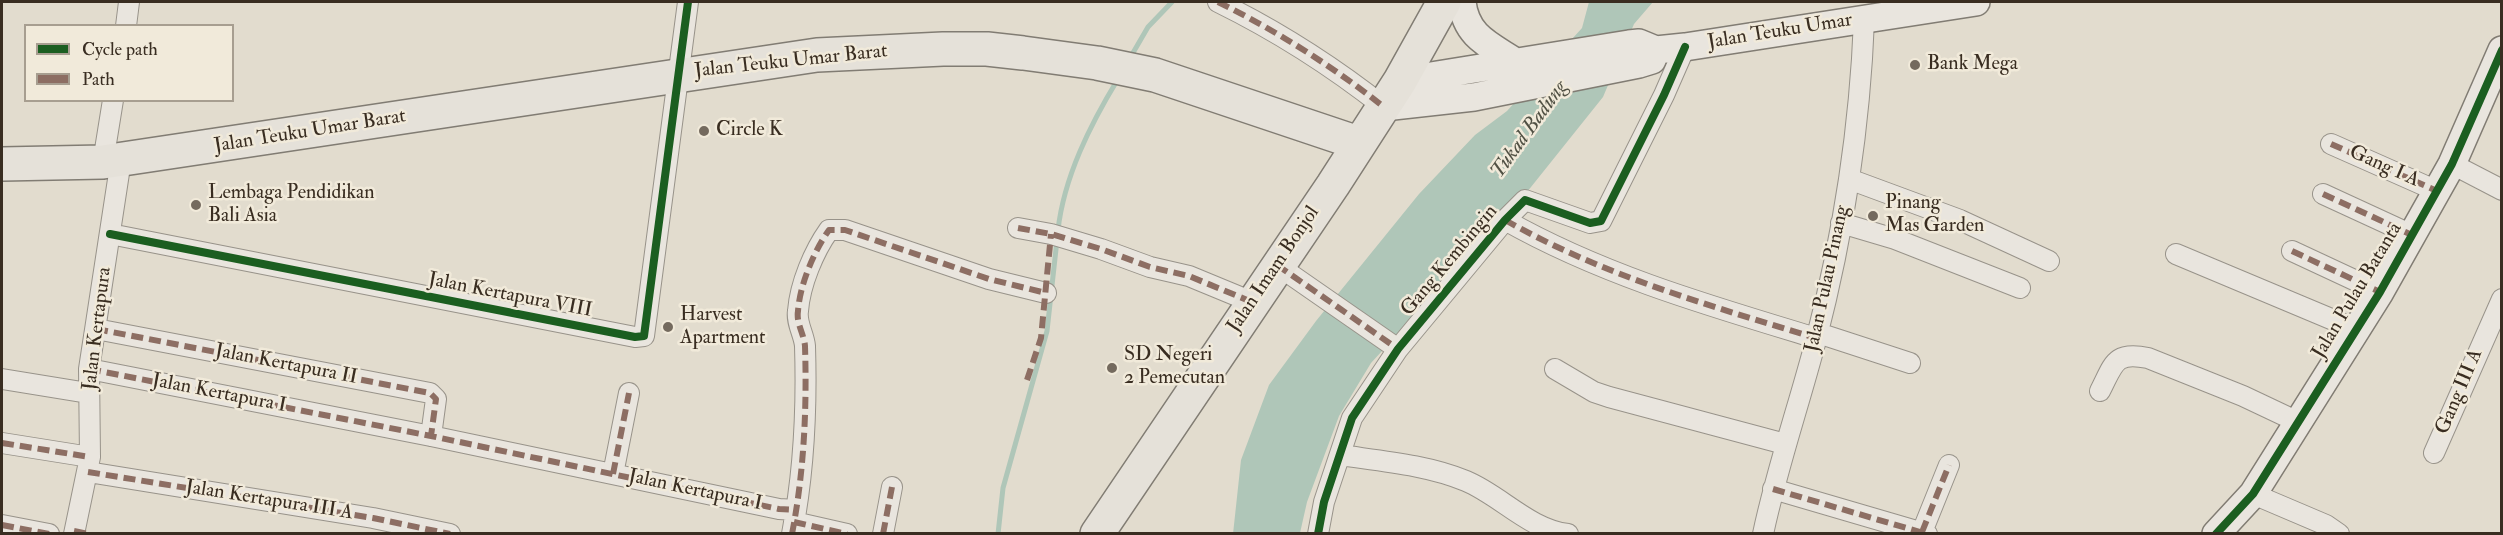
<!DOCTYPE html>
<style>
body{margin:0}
#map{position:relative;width:2503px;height:535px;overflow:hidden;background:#e2dcce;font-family:"IM FELL Double Pica",serif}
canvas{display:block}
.frame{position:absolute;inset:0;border:3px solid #392d21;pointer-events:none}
.legend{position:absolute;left:24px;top:24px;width:210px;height:78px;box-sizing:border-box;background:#f1eada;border:2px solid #a79e90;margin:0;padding:8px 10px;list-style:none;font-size:18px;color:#392d21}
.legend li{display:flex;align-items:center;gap:12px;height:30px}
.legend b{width:30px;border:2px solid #a79e90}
</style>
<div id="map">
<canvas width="2503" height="535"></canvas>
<div class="frame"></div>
<ul class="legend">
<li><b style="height:8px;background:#1b5e20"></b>Cycle path</li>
<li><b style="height:8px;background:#8d6e63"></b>Path</li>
</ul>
</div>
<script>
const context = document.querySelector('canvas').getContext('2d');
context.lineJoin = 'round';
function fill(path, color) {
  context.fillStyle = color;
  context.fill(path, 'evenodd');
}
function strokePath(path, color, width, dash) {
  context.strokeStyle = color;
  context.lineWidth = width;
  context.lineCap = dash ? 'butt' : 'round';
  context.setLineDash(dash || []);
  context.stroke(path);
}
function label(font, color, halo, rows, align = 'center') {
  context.font = font + ' "IM FELL Double Pica",serif';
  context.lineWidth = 5;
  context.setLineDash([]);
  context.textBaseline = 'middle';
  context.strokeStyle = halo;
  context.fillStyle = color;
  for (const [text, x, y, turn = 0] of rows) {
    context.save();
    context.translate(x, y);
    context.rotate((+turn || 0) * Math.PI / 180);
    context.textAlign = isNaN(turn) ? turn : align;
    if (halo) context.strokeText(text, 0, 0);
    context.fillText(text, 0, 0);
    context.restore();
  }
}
const water = new Path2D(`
 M1589,2h64l-19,22 -31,73 -84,105 -148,161 -32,53 -32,86 -7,31 -67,1 8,-74 28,-75 47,-64 103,-127 56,-59 32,-24 75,-83z`);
const stream = new Path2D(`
 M1130,58l18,-31 24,-25
 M1058,230c6,-53 32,-105 60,-151
 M998,534l5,-46 44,-157 10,-91`);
const street = new Path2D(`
 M1218,2c59,29 114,64 166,105
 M126,26l3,-24
 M2331,144l106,47
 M103,162l10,-62
 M2452,164l50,26
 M1849,179l111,41 89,41
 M2323,194l89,41
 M1505,220c97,55 205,86 311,118
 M1841,223l54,16 125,49
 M1018,228l33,6 50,15 49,18 39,9 63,26
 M110,234l525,103 9,-1 44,-334
 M2292,251l88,41
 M2176,254l179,75
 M1277,265l121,84
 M96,329l334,64 6,6 -5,37
 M1818,333l92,30
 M89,369l342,67 348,73 17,1
 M1555,369l39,23 15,5 176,47
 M2,379l86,14
 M2100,391c14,-27 14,-40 48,-33l95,38 55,26
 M2,443l88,14
 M2434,453l68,-154
 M1340,455c41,6 88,10 126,26 34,14 64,49 102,53
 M88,472l285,46 77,16
 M613,474l16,-81
 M1773,489l154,45
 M2253,494l73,31 13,9
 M794,522l53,12
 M2,525l47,9
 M1922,532l27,-67
 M74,534l16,-77 -1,-88 32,-209
 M792,534c12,-62 15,-125 13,-188 -1,-12 -9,-23 -7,-35 2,-27 16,-60 31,-81h16l144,49 57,14
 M883,534l9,-47
 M1318,534l6,-32 28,-84 46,-69 107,-129 20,-20 65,23 11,-2 63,-126 21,-48
 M1763,534c14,-66 36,-129 53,-194 27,-104 44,-213 48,-320`);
const secondary = new Path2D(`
 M1462,2c4,35 28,43 55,61
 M1400,81l229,-37 10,-1 17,7 29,-3 291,-45
 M1384,107l90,-10 165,-33 13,-4 4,-10
 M2216,534l37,-40 127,-202 72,-128 50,-114`);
const highway = new Path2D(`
 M2,164l101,-2 714,-107 126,-6h44l36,4 74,10 58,12 203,68
 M1097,534l236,-349 67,-104 44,-79`);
const quiet = new Path2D(`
 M1218,2c59,29 114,64 166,105
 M2331,144l106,47
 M2323,194l89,41
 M1505,220c97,55 205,86 311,118
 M1018,228l33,6 50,15 49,18 39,9 63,26
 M2292,251l88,41
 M1277,265l121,84
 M96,329l334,64 6,6 -5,37
 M89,369l342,67 348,73 17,1
 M1027,380l14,-42 10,-104
 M2,443l88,14
 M88,472l285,46 77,16
 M613,474l16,-81
 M1773,489l154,45
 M794,522l53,12
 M2,525l47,9
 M74,531l15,3
 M1922,532l27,-67
 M792,534c12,-62 15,-125 13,-188 -1,-12 -9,-23 -7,-35 2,-27 16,-60 31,-81h16l144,49 57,14
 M883,534l9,-47`);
const cycleway = new Path2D(`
 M110,234l525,103 9,-1 44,-334
 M1318,534l6,-32 28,-84 46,-69 107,-129 20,-20 65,23 11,-2 63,-126 21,-48
 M2216,534l37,-40 127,-202 72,-128 50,-114`);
const markers = [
 [1915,65,6,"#746a5e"],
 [704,131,6,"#746a5e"],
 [196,205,6,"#746a5e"],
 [1873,216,6,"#746a5e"],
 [668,327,6,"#746a5e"],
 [1112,368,6,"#746a5e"]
];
const streetNames = [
 ["Jalan Teuku Umar",1780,32,-9],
 ["Jalan Teuku Umar Barat",791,62,-6],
 ["Jalan Teuku Umar Barat",310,132,-9],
 ["Gang I A",2384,167,24],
 ["Gang Kembingin",1450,261,-50],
 ["Jalan Imam Bonjol",1274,270,-56],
 ["Jalan Pulau Pinang",1828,279,-78],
 ["Jalan Pulau Batanta",2358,291,-59],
 ["Jalan Kertapura VIII",510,296,11],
 ["Jalan Kertapura",98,329,-83],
 ["Jalan Kertapura II",286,365,11],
 ["Gang III A",2460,392,-67],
 ["Jalan Kertapura I",219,394,11],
 ["Jalan Kertapura I",695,491,12],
 ["Jalan Kertapura III A",269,501,9]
];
const poiNames = [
 ["Bank Mega",1927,65],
 ["Circle K",716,131],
 ["Lembaga Pendidikan",208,194],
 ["Bali Asia",208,217],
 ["Pinang",1885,204],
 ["Mas Garden",1885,227],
 ["Harvest",680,316],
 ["Apartment",680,339],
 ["SD Negeri",1124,356],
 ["2 Pemecutan",1124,379]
];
const waterNames = [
 ["Tukad Badung",1530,130,-54]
];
fill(water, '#afc6b8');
strokePath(stream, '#afc6b8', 5);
strokePath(street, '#98938a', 22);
strokePath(secondary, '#817c73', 30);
strokePath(highway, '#817c73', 36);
strokePath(street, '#e9e5de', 20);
strokePath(secondary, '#e9e5de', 27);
strokePath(highway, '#e5e1d9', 33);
strokePath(quiet, '#8d6e63', 6, [12, 6]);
strokePath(cycleway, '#1b5e20', 8);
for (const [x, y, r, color] of markers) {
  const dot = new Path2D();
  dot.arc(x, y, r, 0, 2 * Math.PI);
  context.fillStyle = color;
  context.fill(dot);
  strokePath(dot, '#f1eada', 2);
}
label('20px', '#392d21', '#f1eada', streetNames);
label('20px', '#392d21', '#f1eada', poiNames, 'left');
label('italic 21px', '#515144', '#f1eada', waterNames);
</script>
